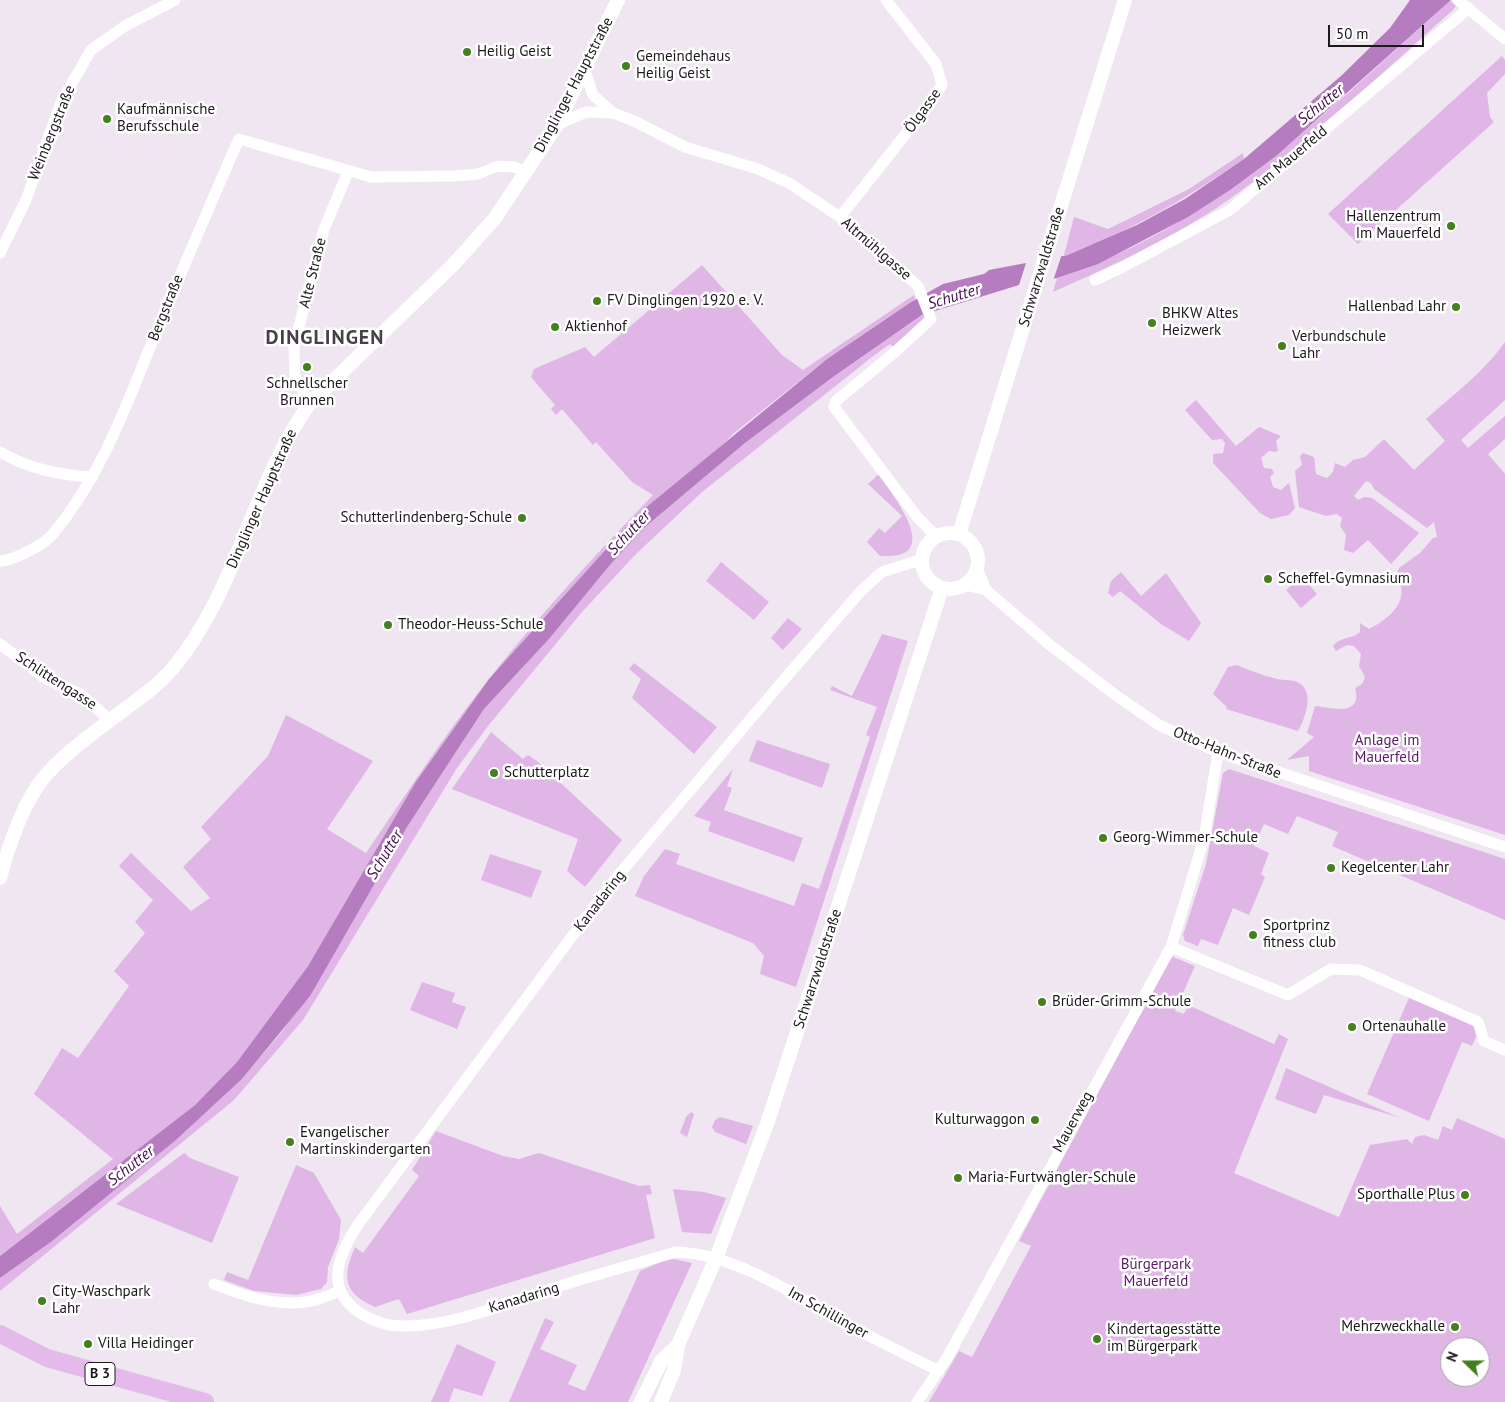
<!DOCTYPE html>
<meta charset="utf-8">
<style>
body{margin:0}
#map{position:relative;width:1505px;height:1402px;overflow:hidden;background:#efe6f1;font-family:"PT Sans",sans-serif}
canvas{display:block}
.north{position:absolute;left:1440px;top:1337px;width:50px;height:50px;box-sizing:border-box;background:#fff;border:1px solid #a4a3a4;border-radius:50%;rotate:292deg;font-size:14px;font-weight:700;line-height:20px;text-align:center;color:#1c181c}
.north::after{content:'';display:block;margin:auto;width:18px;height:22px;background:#44801d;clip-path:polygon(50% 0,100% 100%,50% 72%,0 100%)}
.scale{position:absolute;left:1328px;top:25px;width:96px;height:22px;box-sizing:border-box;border:2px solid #1c181c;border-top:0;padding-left:6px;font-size:15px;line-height:18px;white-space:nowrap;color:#1c181c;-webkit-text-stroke:4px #fff;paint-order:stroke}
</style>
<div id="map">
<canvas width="1505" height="1402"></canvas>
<div class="north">N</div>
<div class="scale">50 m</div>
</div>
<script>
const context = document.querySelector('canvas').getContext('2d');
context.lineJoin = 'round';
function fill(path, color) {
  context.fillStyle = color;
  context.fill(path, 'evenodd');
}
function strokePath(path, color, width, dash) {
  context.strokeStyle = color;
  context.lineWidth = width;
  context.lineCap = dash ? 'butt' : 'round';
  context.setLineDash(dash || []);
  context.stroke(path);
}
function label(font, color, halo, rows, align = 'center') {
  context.font = font + ' "PT Sans",sans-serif';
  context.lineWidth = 5;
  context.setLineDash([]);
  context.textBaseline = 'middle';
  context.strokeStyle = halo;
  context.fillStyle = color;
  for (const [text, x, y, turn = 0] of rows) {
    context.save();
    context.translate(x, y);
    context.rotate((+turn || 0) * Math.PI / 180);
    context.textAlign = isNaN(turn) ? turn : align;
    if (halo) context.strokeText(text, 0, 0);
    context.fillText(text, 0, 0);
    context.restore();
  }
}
const green = new Path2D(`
 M1450,1l6,4 -2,4c-72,64 -145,134 -223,189 -55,39 -118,67 -178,94l4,-14c162,-54 269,-167 393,-277z
 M1502,56l3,4v14l-18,19 3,24 4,5 -136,122 -30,-30z
 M1243,153l1,6c-47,32 -93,60 -144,83 -10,5 -25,14 -36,13l10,-38 34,12 81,-40z
 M702,265l80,90 21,15 111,-75 1,4 -88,60 -93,74 -245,246 -74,104 -107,183 -71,96 -42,43 -195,151v-50l17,28 96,-75 -79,-65 28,-46 16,10 51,-72 -15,-15 31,-38 -10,-11 18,-22 -34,-34 12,-13 60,58 19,-13 -27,-31 28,-28 -10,-12 67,-71 18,-41 87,46 -46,68 39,24c34,-50 66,-99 102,-147 56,-75 120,-143 185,-211l-21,-13 -36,-40 -3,3 -31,-36 -6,6 -5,-6 4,-4 -24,-28 3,-8 51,-22 9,10z
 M924,314l1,7 -31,26 -4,-3 -18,13 -170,135 -67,63 -53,57 -94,114 -31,42 -154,252 -69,80 -234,191v-13l51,-36 125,-102 66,-61 42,-50 123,-202 77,-118 65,-70 61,-74 34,-37 101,-85 88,-66z
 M1505,342v58l-44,40 7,8 37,-32v23l-17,15 17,20v361l-196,-64v-15l-22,4 27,-23 -7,-4 8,-27c17,2 48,11 40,-18l7,-4 3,-7 -6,-11 2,-12 -7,-8 -7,-1 -11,6 -3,-5c8,-10 18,-6 27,-14v-9l9,6c22,-11 43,-30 27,-54l3,-7 21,-15 13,-15 4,-1 -3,-15 -7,6 -53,-39 -3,-6 -5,-2 -12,15 4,4 6,-3 8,1 47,35 -28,31 -23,-24 -15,13 -9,-3 2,-15 -6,-9 2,-8 -5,-4 -11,2 -27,-9 -4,-36 7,-6 -2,-9 3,-3 11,4 2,17 11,4 6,-6 2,-9 10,4 8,-7 12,-3 19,-18 30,31 31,-29 -19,-22c27,-24 58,-47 79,-77z
 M1196,400l40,46 23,-19 22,9 -5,5 2,9 -2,2 -7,-1 -8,7 3,10 8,1 2,4 -4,4 3,10 8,3 8,-7 6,25 -6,7 -18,4 -11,-6 -47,-50v-9l10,-1 2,-10 -3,-4 -10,1 -27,-30z
 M879,474c9,15 45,59 30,75 -6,8 -20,7 -29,7l-13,-14 12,-14 6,5 17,-17 -34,-32z
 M721,562l48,40 -15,18 -48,-39z
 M1121,572l20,24 25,-23 35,50 -12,18 -28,-17 -41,-33 -7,6 -5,-4 3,-12z
 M1302,576l15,18 -16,14 -15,-18z
 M788,618l14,11 -19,21 -12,-12z
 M882,634l26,7 -112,346 -36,-13 4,-18 -11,-13 -118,-47 9,-20 21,-27 15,5 -4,10 118,42 8,-23 17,6 51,-152 -4,-2 11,-28 -47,-17 2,-4 20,10z
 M634,663l83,64 -23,27 -62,-56 9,-19 -12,-10z
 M1237,665c12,5 24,10 37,13 7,3 16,1 23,4 19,8 8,37 1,49l-72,-22 1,-2 -14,-13 15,-27z
 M491,732l32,27 5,-4 9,6 85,79 -37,47 -18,-16 11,-32 -126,-50z
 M757,740l73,24 -8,24 -73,-27z
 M733,769l-6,17 5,2 -8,22 79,28 -9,24 -86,-31 3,-9 -17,-6z
 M1229,769l276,90v61l-173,-74 6,-14 -41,-16 -9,18 -24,-10 -10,22 15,7 -8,21 4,3 -16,38 -16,-7 -15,37 -17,-6 -3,7 -13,-5 -2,-6 23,-71 17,-91z
 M490,854l52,17 -11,27 -50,-18z
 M1171,956l24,10 -20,45 9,3 4,-9 86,39 5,-10 9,5 -54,134 105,44 31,-72 37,-6 5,5 3,-7 9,-2 14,5 5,-14 9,4 5,-12 48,21v263h-576l30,-51 13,6 59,-111 -12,-5zM1450,1347h30v30h-30z
 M422,982l33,11 -3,9 14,5 -9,22 -47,-19z
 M1409,998l66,27 3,7 -6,14 -10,-4 -33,79 -62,-27z
 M1286,1068l112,49 3,1 -77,-23 -8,19 -41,-15z
 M691,1112l3,2 -7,23 -7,-4 6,-16z
 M720,1117l33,9 -7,18 -31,-12 -3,-5 3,-7z
 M436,1131l67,25 16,3 20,-6 100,33 11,-1 2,9 -6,1 9,43 -248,76 -8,-15 -24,8c-32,-14 -33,-30 -20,-60l8,6 56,-77 -7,-6z
 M184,1153l6,5 49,19 -27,66 -96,-39z
 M296,1165l18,8 27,47 -2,19 -11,28 -1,15 -6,7 -25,6 -42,-4 -30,-11 3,-8 21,8z
 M673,1189l31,3 22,6 -15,36 -29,-2z
 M674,1259l18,4 -64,139h-119l36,-84 9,4 -14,27 37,16 -9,19 17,7 55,-120 23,-10z
 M457,1344l39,18 -14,34 -28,-8 -5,14h-18z`);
const water = new Path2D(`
 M1410,0h41l-175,156 -46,34 -42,27 -90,47 -41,14 -38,7 -97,30 -89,62 -88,66 -101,85 -34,37 -61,74 -65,70 -77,118 -97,169 -68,83 -66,61 -125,102 -51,36v-22l195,-151 42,-43 71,-96 107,-183 74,-104 149,-165 189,-155 84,-57 32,-18 41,-10 5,-4 79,-15 69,-30 48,-26 59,-40 98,-84 48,-47z`);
const pier = new Path2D(`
 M1062,254l-9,27 -35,7 9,-28z`);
const minor = new Path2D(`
 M1458,0l47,39
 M585,71l8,24 20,18
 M557,125l29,-13 27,1 21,8 51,26 73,22 31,14 51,34 78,69 13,33 -37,34 -58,48 -2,6 84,111 19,19
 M840,217l88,-111 14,-21 -6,-21 -50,-64
 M0,253l26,-53 35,-98 30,-52 34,-24 50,-26
 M1095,280l26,-12 109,-58 239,-202
 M310,403l-15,-26 -1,-31 30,-117 24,-57
 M0,452c29,17 59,23 93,25
 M923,559l-41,13 -21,19 -80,92 -170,201 -254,342c-13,21 -29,50 -12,73 12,16 36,27 56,27 45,2 105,-22 147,-36 42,-14 85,-25 127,-38 58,1 119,42 168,70 32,17 63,33 96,49
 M0,561c13,0 45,-17 53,-27 51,-62 74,-131 104,-204 27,-64 54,-128 82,-191l132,38 84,-1 23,-2 20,-8 16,1 12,5
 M977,568l9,22 64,55 64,49 45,31 59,27 287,95
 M965,585l21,5
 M0,644l46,35 33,14 31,27
 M1218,752l-14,87 -33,108 117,48 43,-26 29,1 118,52 6,19 21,9
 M214,1284c30,12 59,22 92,18 11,-1 23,-7 34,-11
 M917,1402l30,-44 224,-411`);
const tertiary = new Path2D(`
 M922 561a28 28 0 1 1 56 0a28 28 0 1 1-56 0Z
 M959,534l166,-534
 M0,878c8,-30 17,-58 33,-85 15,-27 52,-54 76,-72 22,-17 46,-32 64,-53 65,-78 79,-184 137,-265l143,-138 42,-47 62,-93 61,-125
 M641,1402l21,-42 16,-15
 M661,1402l13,-32 4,-25 38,-87 51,-134 175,-536`);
const primary = new Path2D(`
 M0,1334l47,24 158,44`);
const markers = [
 [467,52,5,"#44801d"],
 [626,66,5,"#44801d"],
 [107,119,5,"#44801d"],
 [1451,226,5,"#44801d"],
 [597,301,5,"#44801d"],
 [1456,307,5,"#44801d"],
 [1152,323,5,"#44801d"],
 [555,327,5,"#44801d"],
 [1282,346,5,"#44801d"],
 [307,367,5,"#44801d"],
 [522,518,5,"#44801d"],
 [1268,579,5,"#44801d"],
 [388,625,5,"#44801d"],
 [494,773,5,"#44801d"],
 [1103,838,5,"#44801d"],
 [1331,868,5,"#44801d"],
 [1253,935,5,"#44801d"],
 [1042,1002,5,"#44801d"],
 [1352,1027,5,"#44801d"],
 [1035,1120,5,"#44801d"],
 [290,1142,5,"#44801d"],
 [958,1178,5,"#44801d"],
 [1465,1195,5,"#44801d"],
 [42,1301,5,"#44801d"],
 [1455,1327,5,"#44801d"],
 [1097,1339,5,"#44801d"],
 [88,1344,5,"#44801d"]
];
const shields = [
 [100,1374,30]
];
const shieldNames = [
 ["B 3",100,1374]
];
const poiNames = [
 ["Heilig Geist",477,52],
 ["Gemeindehaus",636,57],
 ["Heilig Geist",636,74],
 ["Kaufmännische",117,110],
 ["Berufsschule",117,127],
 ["Hallenzentrum",1441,217,"right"],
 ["Im Mauerfeld",1441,234,"right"],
 ["FV Dinglingen 1920 e. V.",607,301],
 ["Hallenbad Lahr",1446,307,"right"],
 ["BHKW Altes",1162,314],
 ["Heizwerk",1162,331],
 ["Aktienhof",565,327],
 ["Verbundschule",1292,337],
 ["Lahr",1292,354],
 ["Schnellscher",307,384,"center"],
 ["Brunnen",307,401,"center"],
 ["Schutterlindenberg-Schule",512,518,"right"],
 ["Scheffel-Gymnasium",1278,579],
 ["Theodor-Heuss-Schule",398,625],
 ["Schutterplatz",504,773],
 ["Georg-Wimmer-Schule",1113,838],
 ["Kegelcenter Lahr",1341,868],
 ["Sportprinz",1263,926],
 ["fitness club",1263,943],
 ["Brüder-Grimm-Schule",1052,1002],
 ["Ortenauhalle",1362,1027],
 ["Kulturwaggon",1025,1120,"right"],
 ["Evangelischer",300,1133],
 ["Martinskindergarten",300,1150],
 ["Maria-Furtwängler-Schule",968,1178],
 ["Sporthalle Plus",1455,1195,"right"],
 ["City-Waschpark",52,1292],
 ["Lahr",52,1309],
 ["Mehrzweckhalle",1445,1327,"right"],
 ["Kindertagesstätte",1107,1330],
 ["im Bürgerpark",1107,1347],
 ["Villa Heidinger",98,1344]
];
const streetNames = [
 ["Dinglinger Hauptstraße",574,85,-62],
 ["Ölgasse",923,111,-54],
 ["Weinbergstraße",52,133,-68],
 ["Am Mauerfeld",1291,158,-40],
 ["Altmühlgasse",876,249,41],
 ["Schwarzwaldstraße",1042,267,-73],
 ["Alte Straße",313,273,-76],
 ["Bergstraße",166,308,-68],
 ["Dinglinger Hauptstraße",262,499,-66],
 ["Schlittengasse",56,681,33],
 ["Otto-Hahn-Straße",1227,753,22],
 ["Kanadaring",600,901,-52],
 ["Schwarzwaldstraße",818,969,-72],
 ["Mauerweg",1073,1122,-61],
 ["Kanadaring",524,1298,-17],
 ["Im Schillinger",828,1313,29]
];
const parkNames = [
 ["Anlage im",1387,741],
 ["Mauerfeld",1387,758],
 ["Bürgerpark",1156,1265],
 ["Mauerfeld",1156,1282]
];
const waterNames = [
 ["Schutter",1321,105,-39],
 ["Schutter",954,297,-17],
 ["Schutter",629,533,-47],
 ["Schutter",385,855,-59],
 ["Schutter",131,1166,-38]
];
const districtNames = [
 ["DINGLINGEN",325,338]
];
fill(green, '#dfb6e5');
fill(water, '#b57dbf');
fill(pier, '#efe6f1');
strokePath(minor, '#fff', 11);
strokePath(tertiary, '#fff', 14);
strokePath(primary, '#e4baeb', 18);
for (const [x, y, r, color] of markers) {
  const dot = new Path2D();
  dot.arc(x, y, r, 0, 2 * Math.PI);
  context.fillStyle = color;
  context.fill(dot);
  strokePath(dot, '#fff', 2);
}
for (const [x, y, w] of shields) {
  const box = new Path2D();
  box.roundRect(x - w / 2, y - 11.5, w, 23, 4);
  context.fillStyle = '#fff';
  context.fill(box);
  strokePath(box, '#1c181c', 1);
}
label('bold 14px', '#1c181c', null, shieldNames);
label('15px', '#1c181c', '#fff', poiNames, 'left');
label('15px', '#1c181c', '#fff', streetNames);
label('15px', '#5e1869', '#fff', parkNames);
label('italic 16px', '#440f4c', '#fff', waterNames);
context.letterSpacing = '1px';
label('bold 20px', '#474048', '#fff', districtNames);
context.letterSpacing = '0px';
</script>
